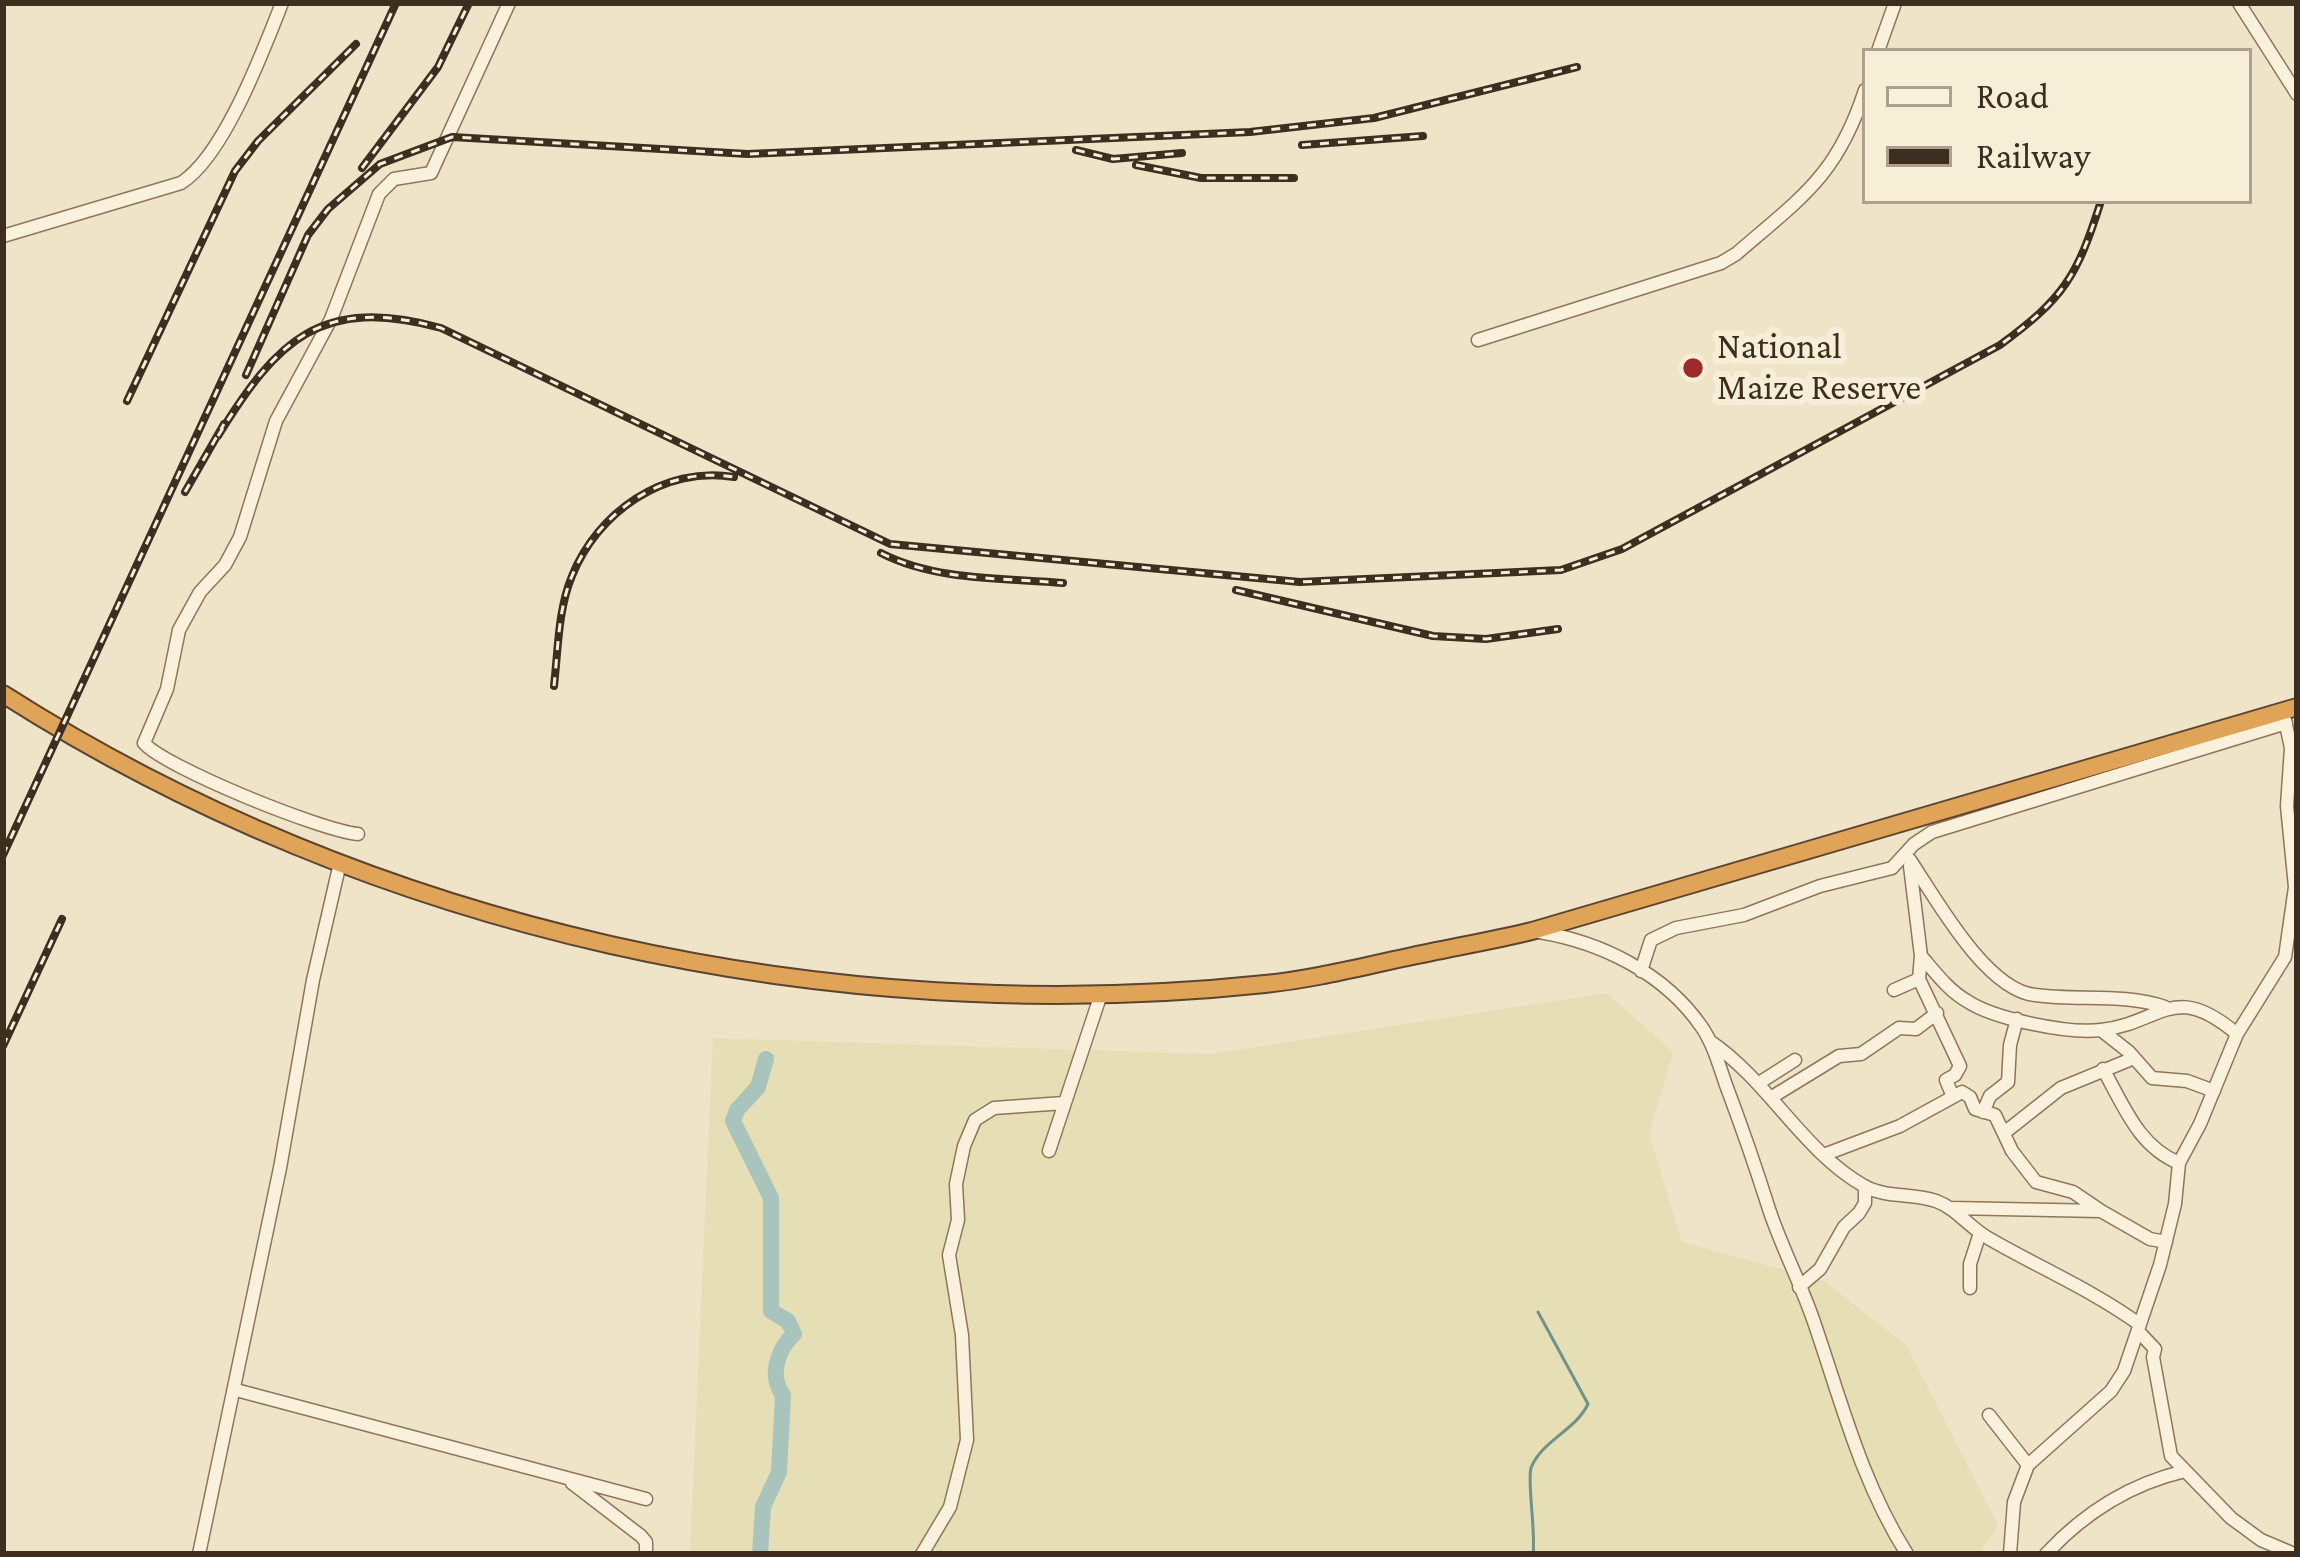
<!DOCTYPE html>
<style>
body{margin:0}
#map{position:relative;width:2300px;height:1557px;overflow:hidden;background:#f0e4c8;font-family:"Crimson Pro",serif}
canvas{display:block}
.frame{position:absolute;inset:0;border:6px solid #3d2e20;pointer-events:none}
.legend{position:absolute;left:1862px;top:48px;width:390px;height:156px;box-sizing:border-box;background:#f7eed8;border:3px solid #ada18e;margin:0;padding:15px 21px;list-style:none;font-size:36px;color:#3d2e20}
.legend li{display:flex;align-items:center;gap:24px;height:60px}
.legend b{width:60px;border:3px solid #ada18e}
</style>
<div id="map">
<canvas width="2300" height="1557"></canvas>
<div class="frame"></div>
<ul class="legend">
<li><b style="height:15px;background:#faf1dc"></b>Road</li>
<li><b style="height:15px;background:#3d2e20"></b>Railway</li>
</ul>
</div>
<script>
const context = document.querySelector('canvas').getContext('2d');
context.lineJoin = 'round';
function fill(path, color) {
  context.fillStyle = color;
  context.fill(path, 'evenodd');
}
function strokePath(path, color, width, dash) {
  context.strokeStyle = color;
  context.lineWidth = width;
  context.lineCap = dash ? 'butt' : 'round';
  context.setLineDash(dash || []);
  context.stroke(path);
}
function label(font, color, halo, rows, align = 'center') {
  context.font = font + ' "Crimson Pro",serif';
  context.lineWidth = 12;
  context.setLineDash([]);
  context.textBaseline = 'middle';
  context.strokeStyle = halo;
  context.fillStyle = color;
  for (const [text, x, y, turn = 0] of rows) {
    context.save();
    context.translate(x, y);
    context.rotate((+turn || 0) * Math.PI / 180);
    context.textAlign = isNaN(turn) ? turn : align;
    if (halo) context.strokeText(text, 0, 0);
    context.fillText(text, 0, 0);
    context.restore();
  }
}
const farmland = new Path2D(`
 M1607,993l66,59 -24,82 33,108 142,39 82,64 92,180 -19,29h-1289l23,-516 497,16z`);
const stream = new Path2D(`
 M1533,1554c3,-22 -6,-72 -2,-86 10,-27 45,-38 57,-64l-50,-92`);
const river = new Path2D(`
 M760,1554l3,-47 16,-35 4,-77c-14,-19 -6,-45 11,-61l-6,-13 -17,-10v-113l-38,-77 4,-11 21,-23 8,-28`);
const minor = new Path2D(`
 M2239,3l58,91
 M1878,51l17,-48
 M3,236l178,-53c43,-27 82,-132 101,-180
 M1478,340l243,-77 15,-9c66,-57 101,-78 129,-164
 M358,834c-36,-3 -194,-67 -214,-91l23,-54 12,-59 21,-38 25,-27 15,-28 36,-116 55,-102 48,-125 15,-15 37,-6 78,-170
 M1910,860c26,39 76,130 125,135 44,6 88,-2 130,12
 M1910,866l11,90 -2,23 41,87 -5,9 -9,5 7,17
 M1539,932c62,10 125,41 162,94 12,17 18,39 25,59 15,40 29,80 42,121 13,41 34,79 47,119 27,79 47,158 92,229
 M1921,956c14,16 27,34 46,45 27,18 101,33 134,29 61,-7 72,-50 136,4
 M1641,971l10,-31 25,-12 68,-13 76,-29 72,-18 22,-24 18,-12 354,-109
 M1894,990l25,-11
 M2101,1030l28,22 23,26 35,3 27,10
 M1711,1042c58,40 92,109 153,144 22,12 49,7 72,15 20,7 33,26 52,37 50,29 104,52 151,86
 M2103,1069c21,37 35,77 76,94
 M1759,1083l36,-23
 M1772,1097l67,-41 22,-2 38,-26 17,1 21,-16
 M1983,1112l7,-16 18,-14 2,-37 7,-26
 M2004,1133l57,-45 73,-30
 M1049,1151l52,-157
 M1826,1154l74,-28 62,-34 8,5 5,12 20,6 17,36 24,31 37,10 28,19
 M1951,1208l150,3 49,28 16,3
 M1799,1287l21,-18 24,-42 15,-14 6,-10v-17
 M1970,1288v-24l10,-31
 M2138,1331l17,18 -2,8 18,99 60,62 30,22 33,14
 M236,1390l410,109
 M1989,1415l39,50
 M572,1483l69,53 5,6v12
 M199,1554l81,-386 33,-188 27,-117
 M922,1554l28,-47 17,-67 -5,-105 -13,-80 9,-35 -2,-36 8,-38 11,-26 19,-12 70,-5
 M2010,1554l4,-52 14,-37 83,-74 13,-20 36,-106 15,-61 4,-41 21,-39 37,-90 48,-77 10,-70 -8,-81 4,-58 -8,-37
 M2046,1554c38,-41 84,-70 139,-83`);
const highway = new Path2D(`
 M3,694c369,236 828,336 1262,290 49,-5 95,-17 143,-27 41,-9 83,-16 124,-26l765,-224`);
const rail = new Path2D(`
 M1302,145l121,-9
 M1076,150l37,9 69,-6
 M1136,165l65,13h93
 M362,168l76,-101 31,-64
 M246,375l62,-140 20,-26 52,-45 72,-27 296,17 502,-22 124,-14 203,-51
 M127,401l108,-230 23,-30 98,-97
 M218,436c59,-96 103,-141 223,-108l449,216 410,38 261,-12 61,-21 378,-204c64,-47 77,-68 101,-144
 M185,492l39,-68
 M881,553c54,28 123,25 182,30
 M1236,590l197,46 53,3 72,-10
 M554,686c4,-35 4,-77 18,-110 25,-63 92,-111 162,-99
 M3,855l393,-852
 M3,1046l59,-127`);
const markers = [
 [1693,368,12,"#9e2a2b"]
];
const poiNames = [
 ["National",1717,347],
 ["Maize Reserve",1717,388]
];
fill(farmland, '#e6deb5');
strokePath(stream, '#6f938a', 3);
strokePath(river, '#a9c4bc', 16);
strokePath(minor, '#8d765c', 15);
strokePath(highway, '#5b4430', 20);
strokePath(minor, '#faf1dc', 12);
strokePath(highway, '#e0a458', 16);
strokePath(rail, '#3d2e20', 8);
strokePath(rail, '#f7eed8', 3, [9]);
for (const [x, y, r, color] of markers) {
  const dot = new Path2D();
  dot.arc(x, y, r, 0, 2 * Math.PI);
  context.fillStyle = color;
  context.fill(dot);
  strokePath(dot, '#f7eed8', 4.5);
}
label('36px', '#3d2e20', '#f7eed8', poiNames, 'left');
</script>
